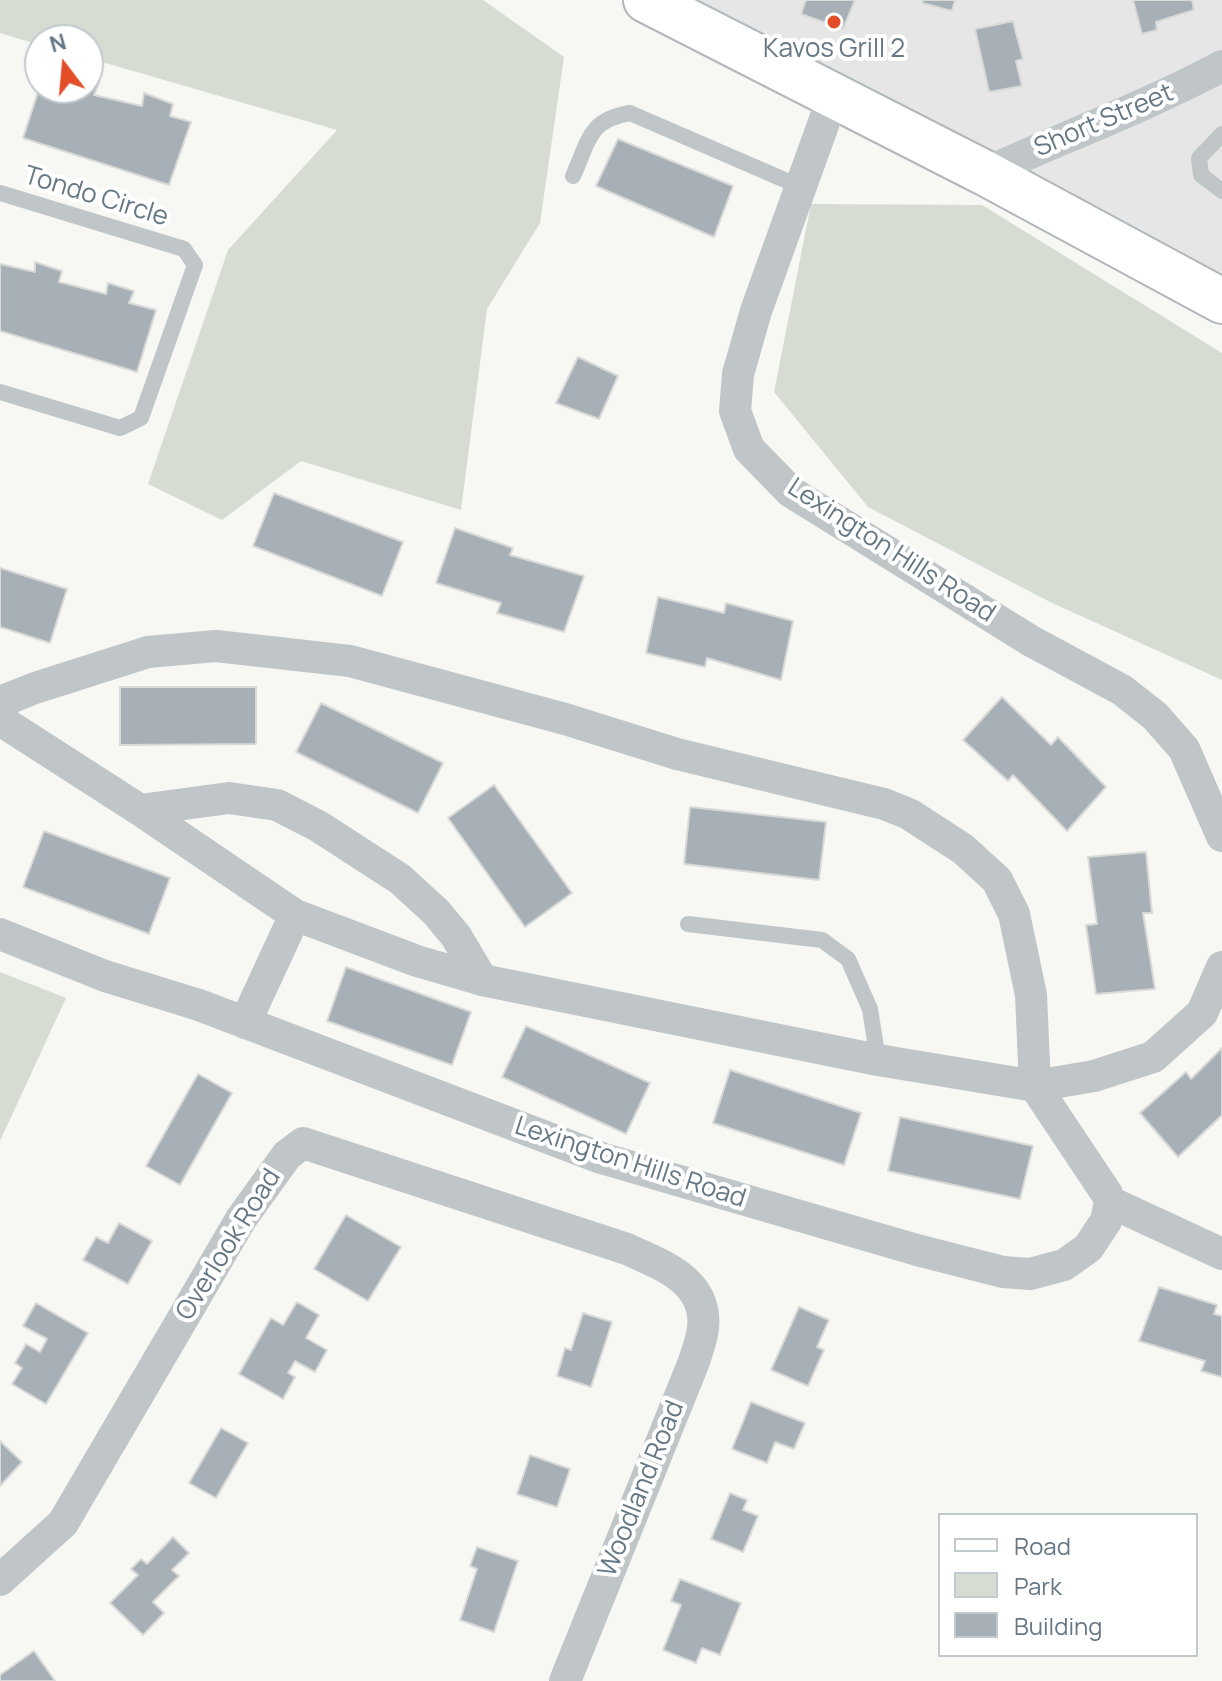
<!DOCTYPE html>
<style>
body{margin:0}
#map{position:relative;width:1222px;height:1681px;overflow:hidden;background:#f7f7f4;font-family:Manrope,sans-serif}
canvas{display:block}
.legend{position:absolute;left:938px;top:1513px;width:260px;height:144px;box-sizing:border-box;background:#fff;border:2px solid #c2c9ce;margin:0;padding:10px 14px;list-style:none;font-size:24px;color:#667885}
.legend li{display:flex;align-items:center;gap:16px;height:40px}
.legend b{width:40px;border:2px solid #c2c9ce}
.north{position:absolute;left:24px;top:24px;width:80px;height:80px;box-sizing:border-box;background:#fff;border:2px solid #c2c9ce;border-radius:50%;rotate:344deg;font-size:22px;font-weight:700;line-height:32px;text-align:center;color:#667885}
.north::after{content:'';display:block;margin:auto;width:28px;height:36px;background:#e34e28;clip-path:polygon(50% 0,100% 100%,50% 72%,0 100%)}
</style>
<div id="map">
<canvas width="1222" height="1681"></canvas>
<ul class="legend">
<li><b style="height:10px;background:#fff"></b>Road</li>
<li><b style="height:22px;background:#d7dcd3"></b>Park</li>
<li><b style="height:22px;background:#a7b0b6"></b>Building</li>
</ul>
<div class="north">N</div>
</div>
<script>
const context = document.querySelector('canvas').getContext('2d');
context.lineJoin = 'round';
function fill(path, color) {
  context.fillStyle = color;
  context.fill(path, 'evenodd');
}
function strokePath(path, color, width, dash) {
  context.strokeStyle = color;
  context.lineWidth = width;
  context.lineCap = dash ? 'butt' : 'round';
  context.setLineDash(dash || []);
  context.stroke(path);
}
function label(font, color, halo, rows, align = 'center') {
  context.font = font + ' Manrope,sans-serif';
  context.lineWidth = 8;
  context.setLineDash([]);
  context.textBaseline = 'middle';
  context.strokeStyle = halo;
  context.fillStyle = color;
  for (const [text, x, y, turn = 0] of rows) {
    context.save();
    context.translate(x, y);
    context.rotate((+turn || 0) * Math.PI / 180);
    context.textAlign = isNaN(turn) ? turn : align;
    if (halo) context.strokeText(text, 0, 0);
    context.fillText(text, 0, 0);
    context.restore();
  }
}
const built = new Path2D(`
 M646,0h576v301z`);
const green = new Path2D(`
 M0,0h483l81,57 -24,166 -53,86 -26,201 -160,-49 -79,59 -74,-36 80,-234 109,-120 -249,-72v-18h-48v5l-40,-12z
 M811,204l171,1 240,148v327l-172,-78 -182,-95 -94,-115z
 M0,972l66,26 -66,143z`);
const building = new Path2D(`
 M806,0h49l-12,29 -42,-15z
 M923,0h32l-3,11 -30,-8z
 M1133,0h59l2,10 -38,12 1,8 -15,4z
 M1013,21l10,38 -7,2 6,25 -33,6 -14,-63z
 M88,79l11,4 -5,12 48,11 2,-13 29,11 -3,12 21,6 -22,63 -146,-47 17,-52 48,2z
 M618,139l115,47 -19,51 -118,-51z
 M35,262l27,9 -3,11 47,12 2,-11 26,8 -5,12 27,7 -19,62 -137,-41v-67l35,8z
 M578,357l40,19 -19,43 -43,-16z
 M274,493l129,49 -21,54 -129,-50z
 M455,528l58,20 -3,7 74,21 -20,56 -67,-19 4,-10 -65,-20z
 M0,568l67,21 -17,54 -50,-16z
 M658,597l66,16 2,-10 67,18 -12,59 -74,-22 -2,9 -59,-14z
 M120,687h136v57l-136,1z
 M1002,697l49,48 7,-8 48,50 -39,44 -54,-56 -5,6 -45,-41z
 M321,703l122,60 -25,50 -122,-61z
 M494,785l78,108 -47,34 -77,-109z
 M690,807l136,15 -7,58 -135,-16z
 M44,831l126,47 -21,56 -126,-47z
 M1146,852l6,61h-9l12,76 -59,5 -10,-69 11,-1 -9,-67z
 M346,967l125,45 -19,53 -125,-44z
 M526,1026l124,57 -24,51 -124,-57z
 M1222,1048v67l-44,42 -38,-44 46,-41 5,7z
 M730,1070l131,43 -17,52 -131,-42z
 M198,1074l34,19 -52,92 -34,-19z
 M900,1117l133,29 -13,53 -132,-28z
 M346,1215l55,32 -33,54 -54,-32z
 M119,1223l33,18 -24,43 -45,-24 13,-23 12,6z
 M1159,1287l58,18 -3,9 8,2v61l-21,-6 4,-10 -66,-20z
 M297,1302l22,13 -13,23 21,12 -12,22 -20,-11 -7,12 7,4 -12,22 -44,-25 32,-56 12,7z
 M36,1303l52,30 -42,71 -34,-20 10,-16 -7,-5 11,-19 14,8 7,-13 -24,-13z
 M799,1307l30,13 -12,27 7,3 -16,36 -37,-16z
 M583,1313l29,9 -21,65 -34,-11 8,-28 6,2z
 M751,1402l54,21 -11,26 -19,-7 -8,21 -35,-14z
 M221,1428l27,15 -32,55 -27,-15z
 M0,1441l22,21 -22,24z
 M530,1455l40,14 -13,38 -40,-13z
 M730,1493l17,7 -4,10 15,6 -15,36 -32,-13z
 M173,1537l16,16 -17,17 7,6 -26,26 11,11 -21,22 -33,-32 28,-28 -7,-6 10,-10 6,5z
 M477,1547l41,14 -24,71 -34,-12 17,-51 -7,-3z
 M680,1579l61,24 -21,52 -18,-7 -6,15 -33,-13 18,-45 -10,-4z
 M34,1651l21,30h-55v-6z`);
const service = new Path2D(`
 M1222,134l-23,24 2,17 21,16
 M573,176c16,-35 15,-56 57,-63l171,74
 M0,193l184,56 11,16 -54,153 -21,10 -120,-36
 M688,924l134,16 26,19 22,50 8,51`);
const minor = new Path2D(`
 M833,97l-77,214 -18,63 -3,37 14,38 42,43 240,149 91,49 33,26 29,33 38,87
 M985,173c79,-36 160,-66 237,-107
 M0,702l35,-14 113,-36 68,-6 134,15 215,58 112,35 207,50 25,10 54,35 34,31 17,34 17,81 4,91 72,108 3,8 -4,19 -18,27 -24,17 -34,9 -27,-2 -86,-22 -316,-92 -402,-153 -94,-29 -105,-42
 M0,720l140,90 155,105 122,46 65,19 396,80 157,26 59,-10 59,-19 49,-44 20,-46
 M140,810l89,-12 48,7 41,21 82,53 36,33 20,24 26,44
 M245,1023l50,-108
 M1110,1202l112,52
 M0,1580l63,-57 178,-304 46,-64 16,-12 324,106c35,16 81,32 76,79 -1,11 -6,24 -10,36l-128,317`);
const primary = new Path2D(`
 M646,0l339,173 237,128`);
const markers = [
 [834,22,8,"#e34e28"]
];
const poiNames = [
 ["Kavos Grill 2",834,50]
];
const streetNames = [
 ["Short Street",1104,121,-23],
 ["Tondo Circle",96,197,17],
 ["Lexington Hills Road",891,551,33],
 ["Lexington Hills Road",630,1163,18],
 ["Overlook Road",229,1245,-58],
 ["Woodland Road",642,1489,-68]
];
fill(built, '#e5e6e5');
fill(green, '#d7dcd3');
fill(building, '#a7b0b6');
strokePath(building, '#d9d9d7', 2);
strokePath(primary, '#b2b7bb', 48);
strokePath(service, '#c0c5c8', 16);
strokePath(minor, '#c0c5c8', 32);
strokePath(primary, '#fff', 44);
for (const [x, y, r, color] of markers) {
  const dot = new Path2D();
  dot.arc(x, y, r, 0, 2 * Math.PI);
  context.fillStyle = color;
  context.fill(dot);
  strokePath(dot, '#fff', 3);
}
label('26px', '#667885', '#fff', poiNames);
label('26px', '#667885', '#fff', streetNames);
</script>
